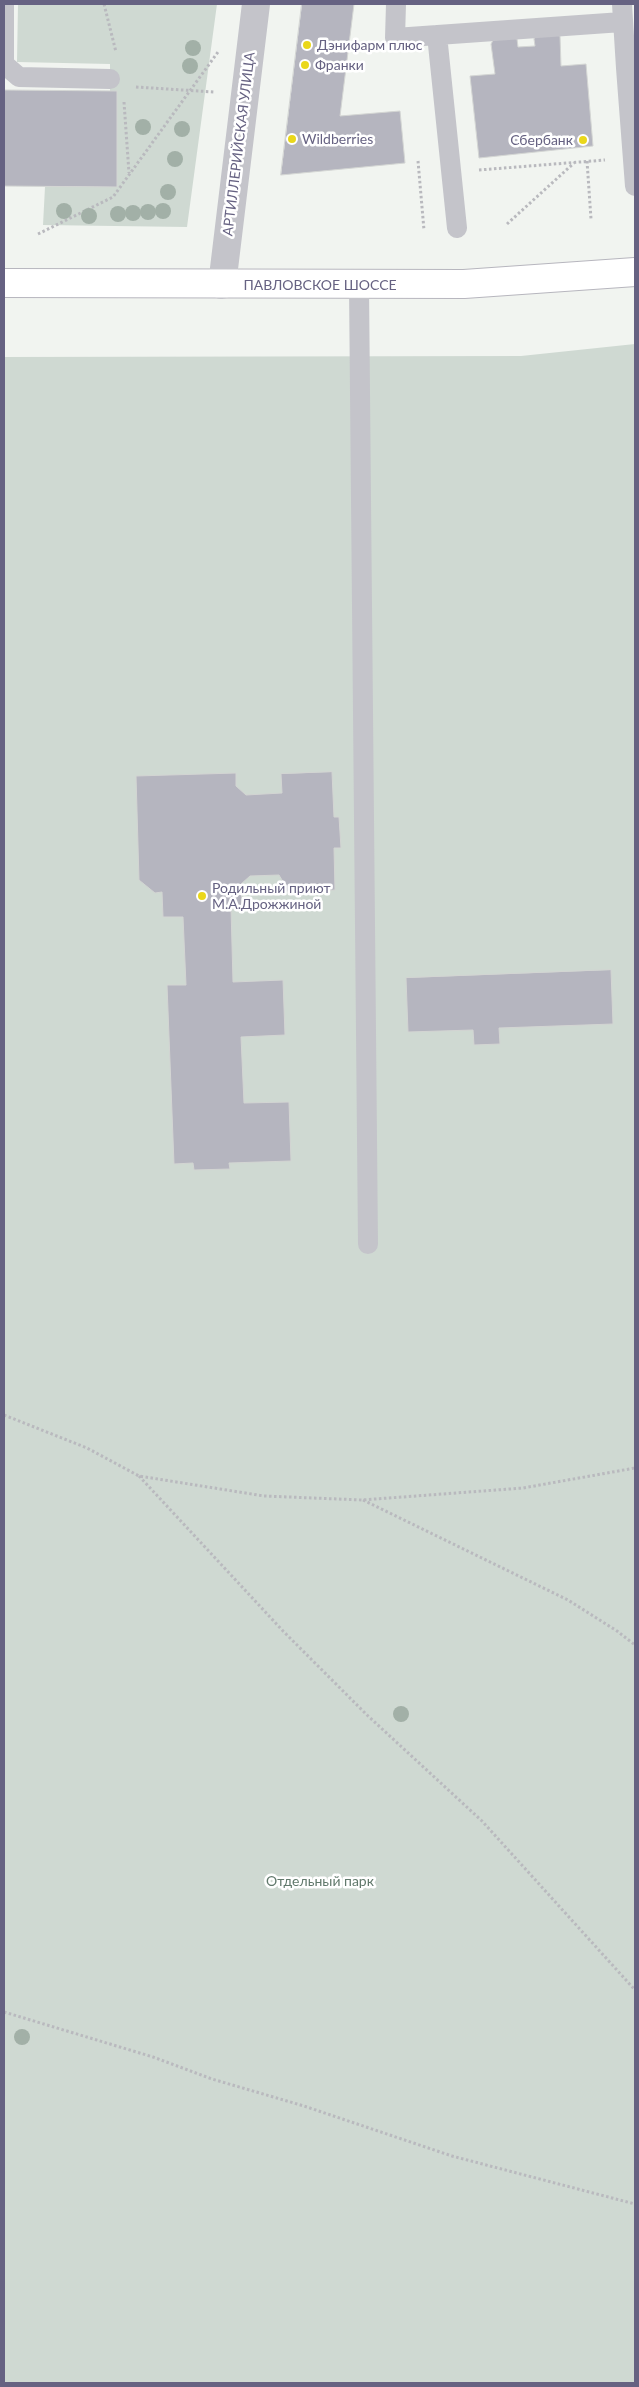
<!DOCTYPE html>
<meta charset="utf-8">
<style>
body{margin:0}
#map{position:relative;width:639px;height:2387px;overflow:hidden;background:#f1f4f0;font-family:Lato,sans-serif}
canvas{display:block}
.frame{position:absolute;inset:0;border:5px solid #666282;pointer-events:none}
</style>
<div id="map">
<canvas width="639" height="2387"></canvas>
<div class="frame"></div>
</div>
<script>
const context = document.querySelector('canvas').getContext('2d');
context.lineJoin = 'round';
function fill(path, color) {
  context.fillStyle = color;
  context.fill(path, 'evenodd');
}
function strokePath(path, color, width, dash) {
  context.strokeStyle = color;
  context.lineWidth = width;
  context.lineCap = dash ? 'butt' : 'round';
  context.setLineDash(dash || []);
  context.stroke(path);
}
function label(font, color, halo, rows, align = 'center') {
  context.font = font + ' Lato,sans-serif';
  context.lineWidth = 5;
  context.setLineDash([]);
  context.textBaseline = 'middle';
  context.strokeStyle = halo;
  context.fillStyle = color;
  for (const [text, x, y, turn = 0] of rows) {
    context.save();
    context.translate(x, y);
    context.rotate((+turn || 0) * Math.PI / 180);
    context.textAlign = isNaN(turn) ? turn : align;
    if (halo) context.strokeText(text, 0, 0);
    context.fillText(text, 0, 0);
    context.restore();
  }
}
const green = new Path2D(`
 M18,4h199l-30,223 -144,-2 2,-38h72v-95l-7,-1v-27l-93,-2z
 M635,344v2039h-631v-2026l517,-1z`);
const building = new Path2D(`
 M302,4h52l-14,112 60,-5 5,52 -124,12z
 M541,31l19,5 1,30 25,-2 7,82 -114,12 -9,-82 25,-2 -4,-30 5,-9 21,4 1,8 17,-1 -1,-7z
 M4,90l113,1v96l-113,-1z
 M332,772l2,45h5l2,31h-7l1,42 -50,2v-7l-6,-10 -29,1 -9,8 1,24h-11l2,74 50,-2 2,55 -44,2 3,66 45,-1 2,59 -62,2 1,6 -36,1 -1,-7 -19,1 -7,-179h19l-3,-68h-20l-1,-25 -7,1 -16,-13 -3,-104 100,-3v13l10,9 36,-2 -1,-19z
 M611,970l2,54 -114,4 1,16 -26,1 -1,-15 -65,2 -2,-54z`);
const path = new Path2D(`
 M104,4l12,48
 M136,87l78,5
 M124,102l5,71
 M418,161l6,69
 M587,161l4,58
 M479,170l126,-10
 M507,224l67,-61
 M38,234l75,-37 105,-145
 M4,1415l83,33 52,28 125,20 98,4 161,-12 112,-20
 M139,1476l144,155 84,84 115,106 153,169
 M363,1500l205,100 49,31 18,14
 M4,2012l149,45 59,22 92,27 148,50 183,48`);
const service = new Path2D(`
 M396,4l-1,34 227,-16
 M622,4l4,64 9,-1
 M437,35l20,193
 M4,64l15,13 91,2
 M4,64v-60
 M626,68l9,118
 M359,286l9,958`);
const minor = new Path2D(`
 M222,285l34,-281`);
const secondary = new Path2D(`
 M4,283l460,1 171,-12`);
const trees = [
 [193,48],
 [190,66],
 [143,127],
 [182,129],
 [175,159],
 [168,192],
 [64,211],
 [163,211],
 [148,212],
 [133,213],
 [118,214],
 [89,216],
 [401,1714],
 [22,2037]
];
const markers = [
 [307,45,5,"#ead71a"],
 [305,65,5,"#ead71a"],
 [292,139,5,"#ead71a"],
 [583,140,5,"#ead71a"],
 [202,896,5,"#ead71a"]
];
const poiNames = [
 ["Дэнифарм плюс",317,45],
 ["Франки",315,65],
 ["Wildberries",302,139],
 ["Сбербанк",573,140,"right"],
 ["Родильный приют",212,888],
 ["М.А.Дрожжиной",212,904]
];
const streetNames = [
 ["АРТИЛЛЕРИЙСКАЯ УЛИЦА",239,144,-83],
 ["ПАВЛОВСКОЕ ШОССЕ",320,285]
];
const parkNames = [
 ["Отдельный парк",320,1881]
];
fill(green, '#cfd9d2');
fill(building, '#b5b5bf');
strokePath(building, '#d3d5d3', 1);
strokePath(secondary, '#b7b6be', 30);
strokePath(path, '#b9b9be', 3, [2.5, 2.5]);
strokePath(service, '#c4c4ca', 20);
strokePath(minor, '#c4c4ca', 28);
strokePath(secondary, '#fff', 28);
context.fillStyle = '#a2b0a7';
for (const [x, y] of trees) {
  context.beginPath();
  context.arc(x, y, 8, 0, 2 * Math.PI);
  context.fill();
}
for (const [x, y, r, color] of markers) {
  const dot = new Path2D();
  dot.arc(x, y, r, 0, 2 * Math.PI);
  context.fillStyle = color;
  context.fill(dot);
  strokePath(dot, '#fff', 2);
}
label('14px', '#666282', '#fff', poiNames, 'left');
label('14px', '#666282', '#fff', streetNames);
label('14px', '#61796c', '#fff', parkNames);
</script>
